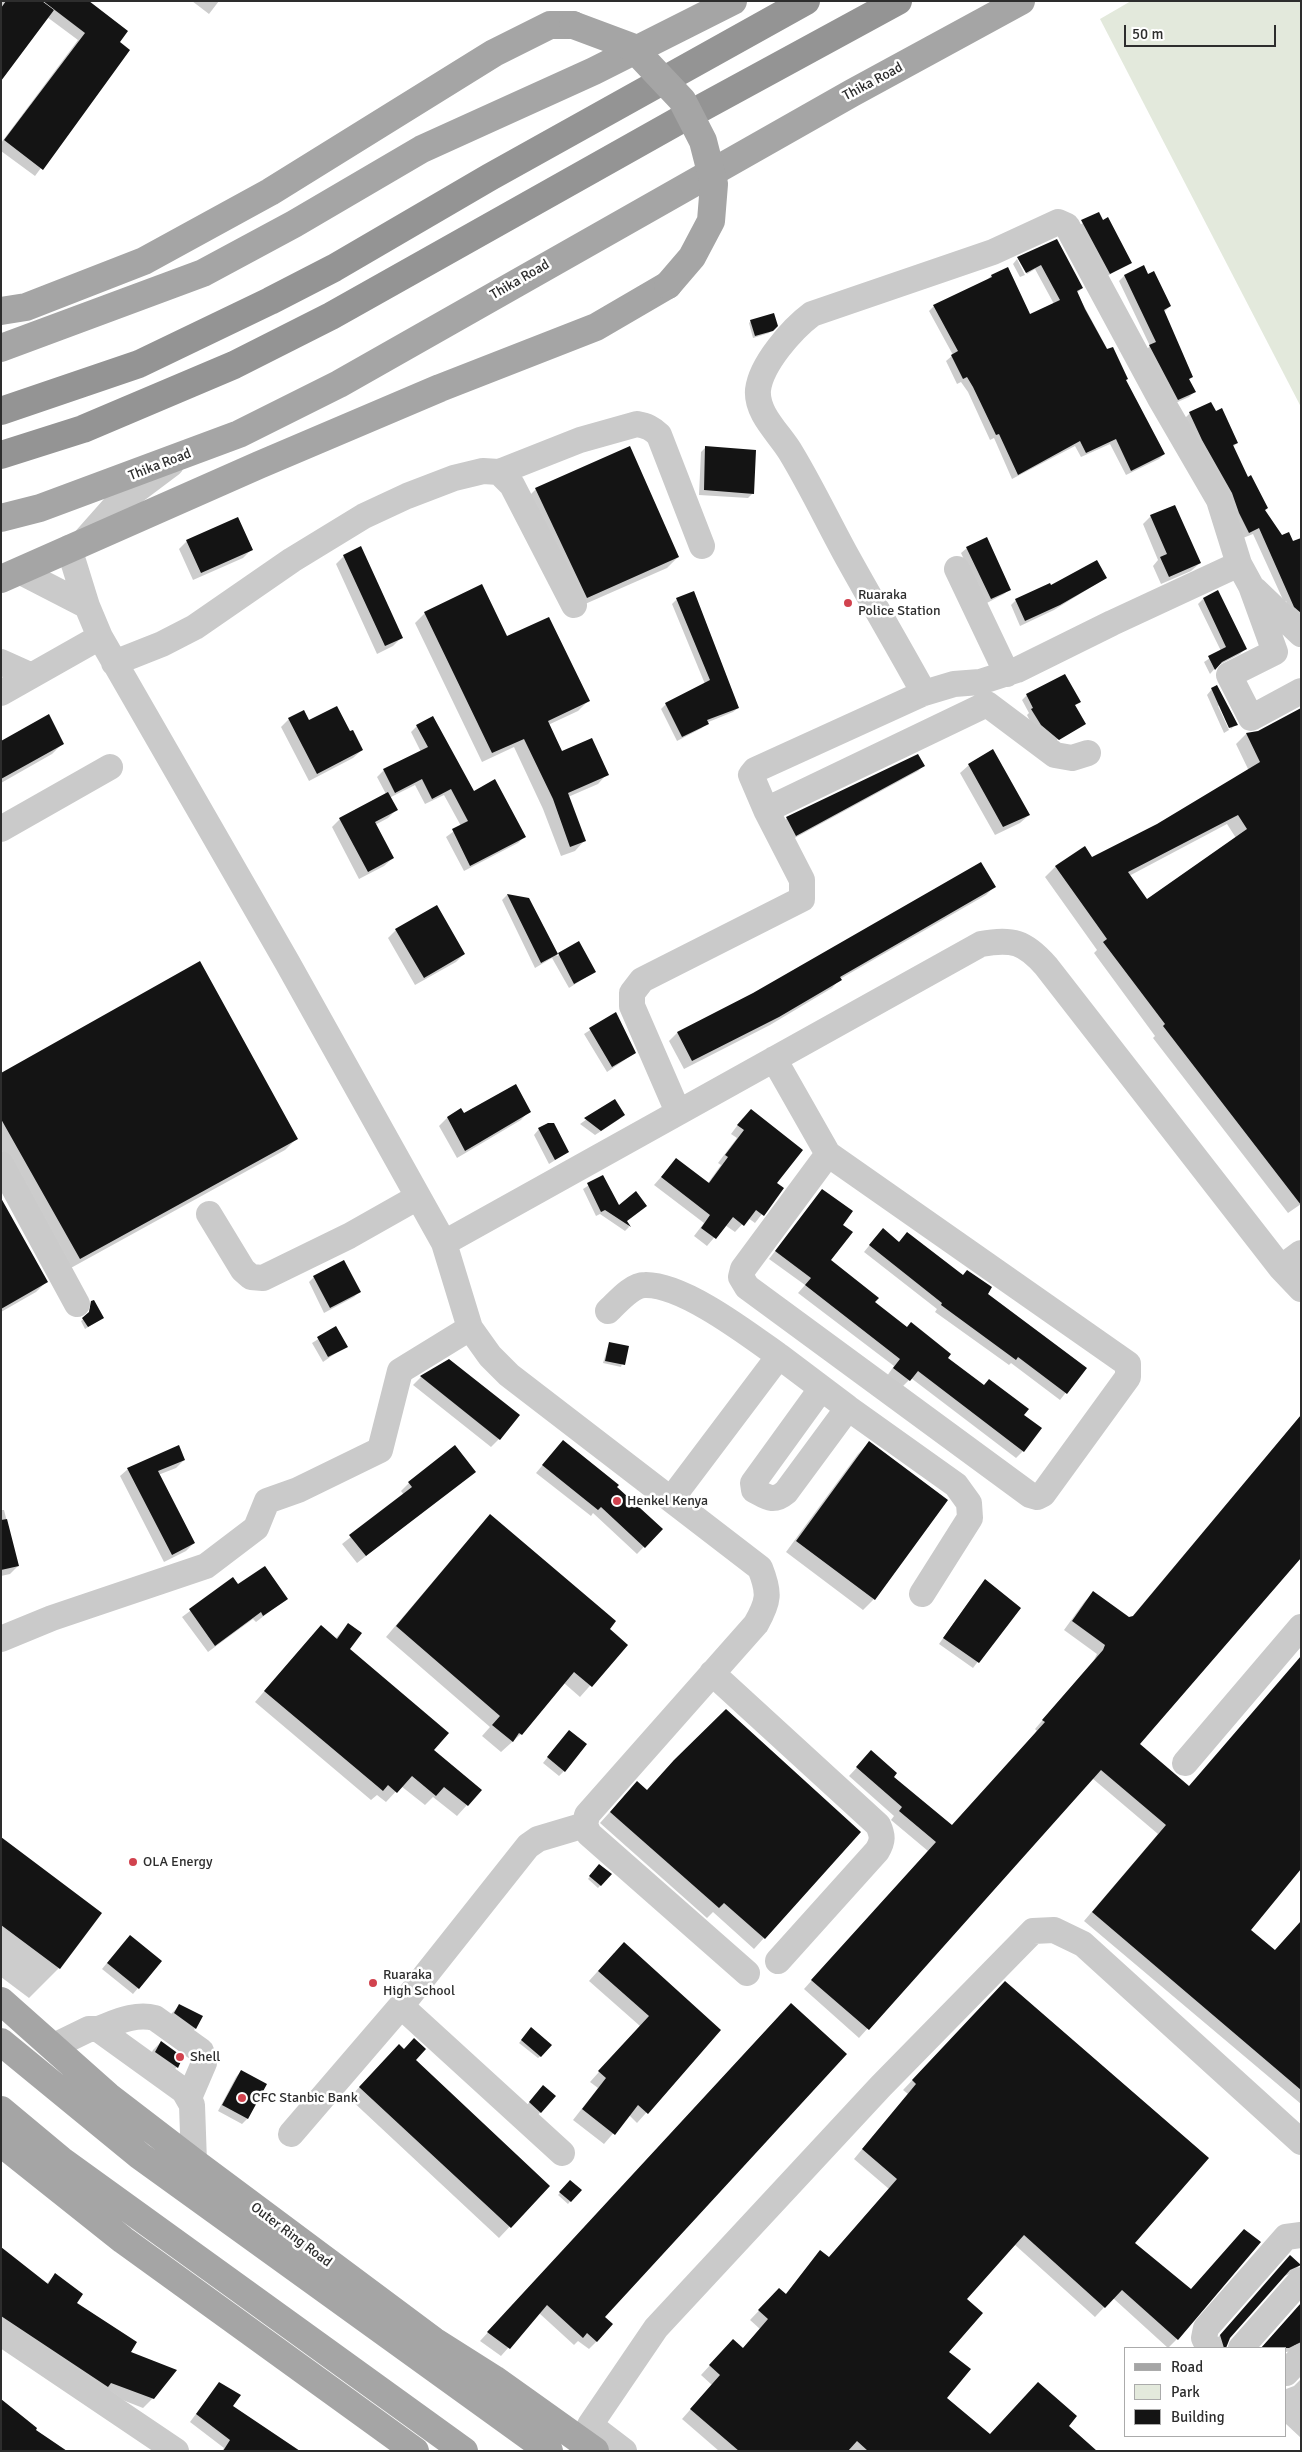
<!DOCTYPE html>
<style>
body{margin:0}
#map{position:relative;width:1302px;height:2452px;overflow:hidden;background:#fff;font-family:Signika,sans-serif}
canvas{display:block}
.frame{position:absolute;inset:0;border:2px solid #2d2d2d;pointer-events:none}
.legend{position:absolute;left:1124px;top:2347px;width:162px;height:90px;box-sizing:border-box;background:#fff;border:1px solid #ababab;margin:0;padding:6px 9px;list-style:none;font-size:15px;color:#2d2d2d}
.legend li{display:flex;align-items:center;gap:10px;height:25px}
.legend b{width:25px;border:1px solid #ababab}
.scale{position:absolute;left:1124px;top:25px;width:152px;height:22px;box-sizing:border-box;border:2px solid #2d2d2d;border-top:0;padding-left:6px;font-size:15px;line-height:18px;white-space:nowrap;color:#2d2d2d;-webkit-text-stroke:4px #fff;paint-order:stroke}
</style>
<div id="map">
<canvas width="1302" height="2452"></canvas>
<div class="frame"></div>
<ul class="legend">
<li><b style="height:6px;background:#a5a5a5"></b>Road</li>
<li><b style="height:14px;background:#e3e9dc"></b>Park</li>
<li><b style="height:14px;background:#141414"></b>Building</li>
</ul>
<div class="scale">50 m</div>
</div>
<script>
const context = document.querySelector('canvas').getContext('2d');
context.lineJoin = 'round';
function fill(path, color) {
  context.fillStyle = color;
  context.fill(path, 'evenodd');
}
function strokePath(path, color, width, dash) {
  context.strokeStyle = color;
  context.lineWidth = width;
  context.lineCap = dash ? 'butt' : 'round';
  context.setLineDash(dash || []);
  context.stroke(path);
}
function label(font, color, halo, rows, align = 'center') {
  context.font = font + ' Signika,sans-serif';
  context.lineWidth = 5;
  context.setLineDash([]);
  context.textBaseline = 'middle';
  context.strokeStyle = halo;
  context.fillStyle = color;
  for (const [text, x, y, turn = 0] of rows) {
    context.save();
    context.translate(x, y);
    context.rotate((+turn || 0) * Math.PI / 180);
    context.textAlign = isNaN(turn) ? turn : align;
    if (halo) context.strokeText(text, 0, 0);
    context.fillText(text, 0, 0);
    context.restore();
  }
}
const green = new Path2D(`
 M1131,1h170v406l-201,-388z`);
const shadow = new Path2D(`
 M1,1h39l13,10 7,-10 69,49 -94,126 -34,-25v-8l77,-103 -31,-23 -46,61z
 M192,1h27l-10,13z
 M1098,213l32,49 -26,16 -27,-51z
 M1056,241l26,47 -5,5 87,161 -5,5 -33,16 -16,-31 -29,13 -6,-11 -63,33 -18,-41 -4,2 -22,-48 -7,-10 -4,2 -11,-23 7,-6 -24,-44 5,-5 51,-24 6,-6 17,-8 22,48 24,-12 -19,-35 -8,5 -9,-15z
 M1017,259l8,16 -5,2 -7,-13z
 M1143,267l27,39 -6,6 28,64 -4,4 6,12 -5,5 -16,7 -29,-52 6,-6 -31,-65 5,-5z
 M751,321l25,5 -7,7 -16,5 -4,-15z
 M1190,413l47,30 -4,4 31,63 18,26 19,14v75l-8,-8 -7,-16 -2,1 -31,-68 -10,4 -59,-119z
 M706,447l47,46 -5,5 -49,-3 2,-43z
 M536,489l142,68 -11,11 -91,40 -51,-108z
 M1151,516l49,47 -9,8 -30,13 -8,-18 5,-6 -15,-36z
 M187,541l64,9 -8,8 -50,22 -14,-31z
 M967,548l43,41 -6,5 -19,10 -24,-51z
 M344,556l57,82 -8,8 -16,8 -41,-90z
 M1106,578l-52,32 -34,16 -9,-21 5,-5 34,-13z
 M677,599l61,109 -5,4 -27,11 -4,5 -25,13 -16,-32 5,-5 39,-20 -33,-80z
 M1203,599l42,50 -5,5 -23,12 -7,8 -6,-12 17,-11 -23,-47z
 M425,613l82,25 81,63 -10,10 -30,14 14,28 45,21 -9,10 -30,13 16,44 -9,10 -14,5 -18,-47 -29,-62 -32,15 -67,-139z
 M1212,689l24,35 -5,5 -11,-24 -2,1 11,24 -5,3 -17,-38z
 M1027,695l52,6 -5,5 11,18 -32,18 -18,-11 -8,-16 2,-2 -7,-13z
 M289,719l60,14 13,17 -9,8 -44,23 -28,-54z
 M417,726l56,66 51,45 -6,6 -54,28 -18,-34 15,-11 -17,-31 -19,9 -10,-19 -26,13 7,12 -8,8 -13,7 18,33 -9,8 -25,13 -27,-52 8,-8 46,-25 -9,-17 7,-7 37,-18 -10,-20z
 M1259,732l42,472 -13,9 -135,-175 2,-2 -61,-83 3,-3 -52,-73 10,-10 30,-19 7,10 66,-33 91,-54 -13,-27 10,-10zM1227,824l9,14 -89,63 -18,-25z
 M1,743l61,1 -10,10 -51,29z
 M969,765l60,50 -9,8 -25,12 -35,-62z
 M923,766l-5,5 -127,69 -9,-17 5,-5z
 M994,887l-8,8 -146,84 -8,9 -62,37 -86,44 -15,-28 8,-8z
 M507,895l21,4 29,57 21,-13 16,29 -25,16 -17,-30 -17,10 -33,-68z
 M396,930l68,24 -8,8 -41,23 -27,-47z
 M615,1014l20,39 -28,19 -23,-38z
 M1,1074l295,65 -11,11 -216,119 -68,-120z
 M614,1100l10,15 -6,5 -23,15 -15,-11z
 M461,1110l3,5 65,-4 -8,9 -64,38 -18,-32 8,-8z
 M743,1118l32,65 7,5 -27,35 -7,-5 -13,14 -10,-7 -18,21 -13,-10 10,-13 -50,-38 22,-25 32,23 13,-18 -3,-2 19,-25 -6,-4z
 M539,1129l29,23 -19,12 -15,-29z
 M603,1176l26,51 -4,4 -25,-17 -4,2 -13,-27z
 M822,1190l19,35 -12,36 45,42 149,112v36l-7,7 -105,-80 -9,9 -15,-11 7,-10 -96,-73 7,-8 -36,-26z
 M1,1201l45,81 -10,10 -35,20z
 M877,1236l22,7 87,51 99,74 -25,32 -49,-37 -2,2 -74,-53 2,-3 -73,-57z
 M314,1277l45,15 -5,5 -30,16 -15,-31z
 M92,1302l11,16 -18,11 -4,-8 7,-6z
 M336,1328l10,18 -23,16 -11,-19z
 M609,1343l18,4 -6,20 -18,-4z
 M448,1360l51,79 -8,8 -78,-62 8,-8z
 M1301,1415v139l-163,190 51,43 60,143 25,21 27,-30v183l-217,-183 74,-87 -66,-56 -233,260 -55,-49 124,-138 -37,-31 3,-4 -45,-40 14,-15 29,16 59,49 86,-95 -2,-2 59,-69 3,-6 -33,-24 21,-29 9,-8 35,26 2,-1z
 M869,1443l5,156 -11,11 -77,-58 72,-98z
 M556,1449l59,38 46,42 -24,25 -44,-41 -2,3 -55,-43z
 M184,1460l-8,8 -18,7 36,68 -8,8 -22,11 -44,-86 8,-7z
 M474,1472l-117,91 -15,-19 62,-49 -3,-4 8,-8z
 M1,1510h3l14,56 -8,8 -9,2z
 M480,1526l146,119 -46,52 -16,-14 -43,51 -20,18 -19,-16 8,-9 -104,-90z
 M233,1579l5,7 48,13 -30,23 -3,-3 -45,33 -26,-35z
 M980,1586l39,22 -46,60 -34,-24z
 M348,1625v25l85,100 34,55 -10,11 -24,-19 -8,8 -24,-19 -15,16 -9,-7 -6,5 -116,-98 56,-65 24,2z
 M564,1737v34l-5,5 -16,-13z
 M647,1791l117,147 -10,11 -41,-37 -6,6 -107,-95 27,-30z
 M1,1839l99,74 -41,55 -30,30 -28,-21z
 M599,1865l11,10 -12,13 -10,-9z
 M125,1941l36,20 -28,33 -31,-25z
 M614,1953l106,77 -83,93 -8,-8 -25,29 -31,-24 25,-32 -8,-6 50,-56 -51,-45z
 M996,1992l138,251 43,96 -9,9 -55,-50 -18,19 -81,-73 -49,55 -18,53 -2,46 45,37 77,-9 15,25h-363l-37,-32 30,-34 -11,-10 23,-25 18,-1 18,-20 -10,-9 20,-21 15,-4 35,-44 8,7 61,-69 -35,-30 54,-65 -5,-4z
 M179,2006l16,23 -8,8 -16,-23z
 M783,2012l-180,305 -6,24 -8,8 -11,-8 -4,4 -35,-32 -38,43 -21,-15z
 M529,2031l12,25 -3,2 -19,-15z
 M161,2042l21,15 -5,10 -8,8 -21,-15 5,-10z
 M403,2050l145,136 -49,52 -150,-140 39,-41z
 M241,2071l24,13 -18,35 -5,5 -24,-13 18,-34z
 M543,2087l11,9 -16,19 -11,-10z
 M570,2182l10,8 -12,14 -10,-9z
 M1,2249l45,35 9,-9 20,29 54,49 24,45 -10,10 -41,-16 -101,-60z
 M1282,2265h18l-8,8 -10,4 -53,60 -4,11h-11l-2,-4z
 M1301,2304v50l-6,-3 -9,1v-4h-25z
 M1301,2379v59l-15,-14v-35l8,-3z
 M219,2383l13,23 52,45h-62l2,-3 -34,-26z`);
const building = new Path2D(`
 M6,1h36l12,9 -53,71v-73z
 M43,1h46l39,30 -8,11 10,8 -87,120 -39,-30 81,-107z
 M1099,212l4,8 5,-3 24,46 -22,11 -29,-54z
 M1057,239l26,49 -6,3 8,18 22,40 6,-2 15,32 -2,1 39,74 -34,17 -15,-32 -30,14 -6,-12 -62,34 -19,-41 -3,1 -23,-48 -6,-10 -4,2 -12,-24 7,-4 -25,-46 59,-28 -1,-2 17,-8 22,47 30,-14 -19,-35 -15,8 -9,-16z
 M1144,265l4,9 6,-3 17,35 -7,4 29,67 -4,2 7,13 -18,8 -29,-55 7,-3 -32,-67z
 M774,313l4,13 -5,5 -18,5 -5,-16z
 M1211,402l5,9 6,-3 16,35 -5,2 15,32 3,-2 17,33 -3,2 17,25 7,-3 4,9 8,-3v75l-7,-6 -35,-79 -10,5 -10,-20 -7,-20 -30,-53 -13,-28z
 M630,446l49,111 -92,41 -52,-110z
 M705,446l51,4 -2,44 -50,-4z
 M1175,505l26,58 -32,14 -9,-20 7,-3 -17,-39z
 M238,517l15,33 -52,23 -15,-33z
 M987,537l24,53 -20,9 -25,-52z
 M361,546l42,92 -18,8 -42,-91z
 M1097,560l10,18 -47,27 -35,16 -10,-22 35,-16 1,2z
 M482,584l25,52 42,-19 41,84 -42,20 14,30 30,-13 17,37 -41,18 18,48 -16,6 -17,-48 -29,-60 -32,14 -68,-141z
 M1218,590l29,59 -25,13 -7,8 -7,-14 18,-9 -23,-49z
 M694,591l45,117 -32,12 2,4 -27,13 -17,-34 45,-23 -34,-82z
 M1065,674l16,28 -6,3 11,19 -27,16 -18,-15 -10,-16 2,-1 -7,-14z
 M1217,685l21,40 -9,3 -18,-40z
 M337,706l13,25 3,-1 10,20 -46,24 -29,-56 16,-8 5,10z
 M1301,708v497l-138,-179 2,-2 -62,-82 4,-3 -52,-73 30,-20 7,11 65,-33 103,-62 -14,-29 12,-2zM1238,815l9,14 -100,70 -19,-27z
 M49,714l15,30 -63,35v-38z
 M433,716l41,75 21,-12 31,58 -56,29 -18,-37 16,-8 -17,-32 -19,10 -10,-20 -27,14 -12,-24 45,-22 -12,-22z
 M993,749l37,66 -27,12 -35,-63z
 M918,754l7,12 -129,70 -10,-19z
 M388,792l10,18 -23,12 19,36 -26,14 -29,-54z
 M981,862l15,25 -156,90 2,3 -63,37 -87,44 -15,-29 76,-39z
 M507,894l22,4 29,56 -17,9z
 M437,905l28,49 -41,24 -29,-49z
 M579,941l17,31 -22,12 -16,-31z
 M200,961l98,178 -218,120 -79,-140v-46z
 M616,1012l20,41 -24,14 -23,-39z
 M516,1084l15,28 -66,39 -18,-34 14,-9 3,5z
 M615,1099l10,16 -24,16 -17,-13z
 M751,1109l52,41 -26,33 7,5 -20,28 -8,-6 -12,16 -11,-9 -17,22 -15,-11 9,-13 -49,-38 15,-19 33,25 19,-26 -3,-2 19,-25 -7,-5z
 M548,1123h6l15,29 -14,8 -17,-32z
 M603,1175l16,30 17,-14 11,15 -20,15 4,6 -26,-17 -4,2 -14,-29z
 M822,1189l31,22 -10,14 10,7 -22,28 48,38 -4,4 32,25 4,-5 40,32 -3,4 36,27 5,-6 40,30 -5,6 18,13 -18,24 -106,-81 -8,10 -17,-13 7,-9 -95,-74 6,-7 -36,-27z
 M1,1198l47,84 -47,27z
 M883,1228l16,14 8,-10 56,43 4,-5 25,17 -4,7 99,74 -20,26 -49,-37 -2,3 -75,-55 1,-2 -73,-58z
 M344,1260l17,32 -31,16 -17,-32z
 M94,1300l10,18 -16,9 -6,-9 7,-6 2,-11z
 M336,1326l12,21 -20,10 -11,-20z
 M609,1342l20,4 -4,19 -20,-4z
 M449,1359l71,56 -20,25 -80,-64z
 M1301,1415v143l-161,186 49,42 112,-130v213l-50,61 24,20 26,-29v169l-209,-178 74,-87 -65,-55 -232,260 -58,-50 125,-138 -37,-31 3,-4 -46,-40 15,-17 26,23 -3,4 58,48 93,-103 -3,-2 61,-70 2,-5 -33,-24 21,-30 36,26 4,-1z
 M563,1440l56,45 -2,2 46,42 -18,19 -44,-41 -3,3 -56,-45z
 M869,1441l79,59 -73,100 -79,-59z
 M179,1445l6,15 -27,11 37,72 -23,12 -45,-87z
 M455,1445l21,27 -110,84 -17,-21 63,-48 -4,-5z
 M490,1514l126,107 -6,8 18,16 -36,42 -18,-15 -52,63 -3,-2 -6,9 -21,-17 8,-9 -104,-90z
 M7,1519l12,47 -18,4v-50z
 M265,1566l23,33 -25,17 -2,-4 -46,34 -26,-37 44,-32 5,7z
 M985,1579l36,29 -42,55 -36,-25z
 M348,1623l14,10 -12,16 99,84 -15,17 48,40 -14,16 -24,-19 -8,9 -24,-20 -15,17 -9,-8 -5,6 -119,-100 57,-66 16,14z
 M726,1709l135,123 -96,107 -41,-36 -5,5 -109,-96 27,-31 10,9 27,-30z
 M569,1730l18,14 -22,28 -18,-15z
 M1,1837l101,76 -42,56 -59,-44z
 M599,1864l13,10 -11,12 -12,-10z
 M130,1935l32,26 -23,28 -32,-26z
 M624,1942l97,88 -73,84 -10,-9 -23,30 -33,-26 24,-31 -8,-7 51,-55 -51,-45z
 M1005,1981l204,177 -74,85 56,46 53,-60 17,13 -83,98 -56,-50 -17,18 -81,-73 -57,64 16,14 -34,39 22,17 -24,29 43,36 48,-52 39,34 -8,10 28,25h-229l-11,-10 -9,10h-109l-49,-42 30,-34 -11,-10 24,-26 10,9 25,-29 -10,-9 21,-22 7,6 34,-44 9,7 68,-78 -35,-30 54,-65 -4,-4z
 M791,2003l56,51 -242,263 8,7 -16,18 -10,-9 -4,5 -36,-33 -37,44 -23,-17z
 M179,2004l24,12 -7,13 -22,-16z
 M531,2027l21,18 -11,12 -20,-17z
 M414,2038l12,11 -10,11 134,126 -39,42 -152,-141 40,-43 5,5z
 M161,2041l22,16 -5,11 -23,-16z
 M241,2070l26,14 -19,35 -26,-14z
 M543,2085l13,11 -15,17 -12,-11z
 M570,2180l12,10 -11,12 -12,-10z
 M1,2247l47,37 7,-11 28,21 -6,9 60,39 -6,10 46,18 -23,29 -43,-16 -3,4 -107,-71z
 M1290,2255l11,10 -11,5 -60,68 -4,10h-2l-4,-13z
 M1301,2303v39l-12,6h-28z
 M219,2382l22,13 -8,11 67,45h-77l7,-11 -34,-26z
 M1,2399l36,29 -1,2 31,21h-66z`);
const minor = new Path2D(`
 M499,472l81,-32 57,-16c10,2 15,4 22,11l43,111
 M84,541l31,-35 56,-42
 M69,548l18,58 13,31 187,325 157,281 26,85 20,28 19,19 251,193c10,25 9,33 -4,56l-169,191 -2,10 -47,14 -10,7 -127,160 -110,128
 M1239,564l12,22 24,66 -46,23 22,43 50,-27
 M957,569l50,105
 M19,571l68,35
 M1255,590l46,44
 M1,662l29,13
 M114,663l48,-19 33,-17 97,-67 72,-44 43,-20 47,-18 29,-7 16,1 13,13 62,120
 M1,693l99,-56
 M766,810l-15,-35 4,-5 169,-77 30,-9 26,-2 37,-12 95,-47 127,-59 -20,-64 -58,-100 -94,-174 -9,-4 -65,30 -181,62c-20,15 -51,50 -54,76 -2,24 22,44 33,63 20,33 36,67 54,100 26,47 53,93 79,140
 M1,829l109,-62
 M774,1059l54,95 300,210v13l-85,117 -6,3 -7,-2 -283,-208 -6,-10 2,-8 85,-115
 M678,1112l-46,-106v-13l10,-13 160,-81v-19l-36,-70 221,-106 68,51 17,3 16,-5
 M1,1164l76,140
 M209,1214l34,56 8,7 12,1 86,-42 69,-39
 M444,1243l537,-299c31,-6 44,-2 65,22l235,302 20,21
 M1281,1268l20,-15
 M608,1311c9,-8 23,-26 37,-26 38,-1 103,49 134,71
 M821,1389l-68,94 1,7c13,7 19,13 32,2l62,-84
 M672,1498l107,-142 69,52 108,77 13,18 1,15 -48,76
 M1,1639l51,-21 154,-52 50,-38 11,-27 31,-11 82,-40 20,-79 70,-43
 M712,1673l166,152c5,11 5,16 -1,26l-99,110
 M1185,1763l116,-136
 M585,1825l4,9 158,139
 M401,2006l161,147
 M98,2029c19,-7 37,-16 57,-11l46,33 3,12 -15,35
 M52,2047l37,-18h9l86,62 8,14 2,57
 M1,2333l175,118
 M1209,2348l-5,-10 2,-10 80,-91 15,-2
 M1241,2348l60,-68
 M1286,2373l15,-16
 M624,2451l-34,-26 66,-97 225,-242 152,-155 21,-1 29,14 218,198`);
const major = new Path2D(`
 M1,311l25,-4 118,-46 126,-69 224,-139 56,-28h23
 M1,348l202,-75 91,-49 128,-75 172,-78 139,-70
 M1,518l39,-10 199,-74 100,-50 513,-291 169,-92
 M1,579l258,-114 181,-77 156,-61 72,-42
 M1,2001l107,95 86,66 240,179 60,38 101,72
 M1,2042l139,114 409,295
 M1,2110l60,50 403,291
 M1,2143l122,97 292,211`);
const highway = new Path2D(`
 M1,411l138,-47 131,-63 64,-33 156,-91 316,-176
 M1,455l82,-26 151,-64 97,-49 363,-204 204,-111`);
const majorBridge = new Path2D(`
 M573,25l59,22 50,53 21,41 11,43 -3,37 -19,36 -24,28`);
const markers = [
 [848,603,5,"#d1424e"],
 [617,1501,5,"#d1424e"],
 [133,1862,5,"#d1424e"],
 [373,1983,5,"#d1424e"],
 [180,2057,5,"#d1424e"],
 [242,2098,5,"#d1424e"]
];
const streetNames = [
 ["Thika Road",873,82,-28],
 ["Thika Road",520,280,-30],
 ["Thika Road",160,465,-21],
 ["Outer Ring Road",291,2235,37]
];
const poiNames = [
 ["Ruaraka",858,595],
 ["Police Station",858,611],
 ["Henkel Kenya",627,1501],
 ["OLA Energy",143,1862],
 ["Ruaraka",383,1975],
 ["High School",383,1991],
 ["Shell",190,2057],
 ["CFC Stanbic Bank",252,2098]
];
fill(green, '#e3e9dc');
fill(shadow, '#0003');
fill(building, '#141414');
strokePath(minor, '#cacaca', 26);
strokePath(major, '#a5a5a5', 28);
strokePath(highway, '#949494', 28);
strokePath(majorBridge, '#a5a5a5', 28);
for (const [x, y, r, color] of markers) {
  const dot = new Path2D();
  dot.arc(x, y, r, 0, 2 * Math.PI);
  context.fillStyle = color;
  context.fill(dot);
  strokePath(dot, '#fff', 2);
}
label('14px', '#2d2d2d', '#fff', streetNames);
label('14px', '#2d2d2d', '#fff', poiNames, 'left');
</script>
